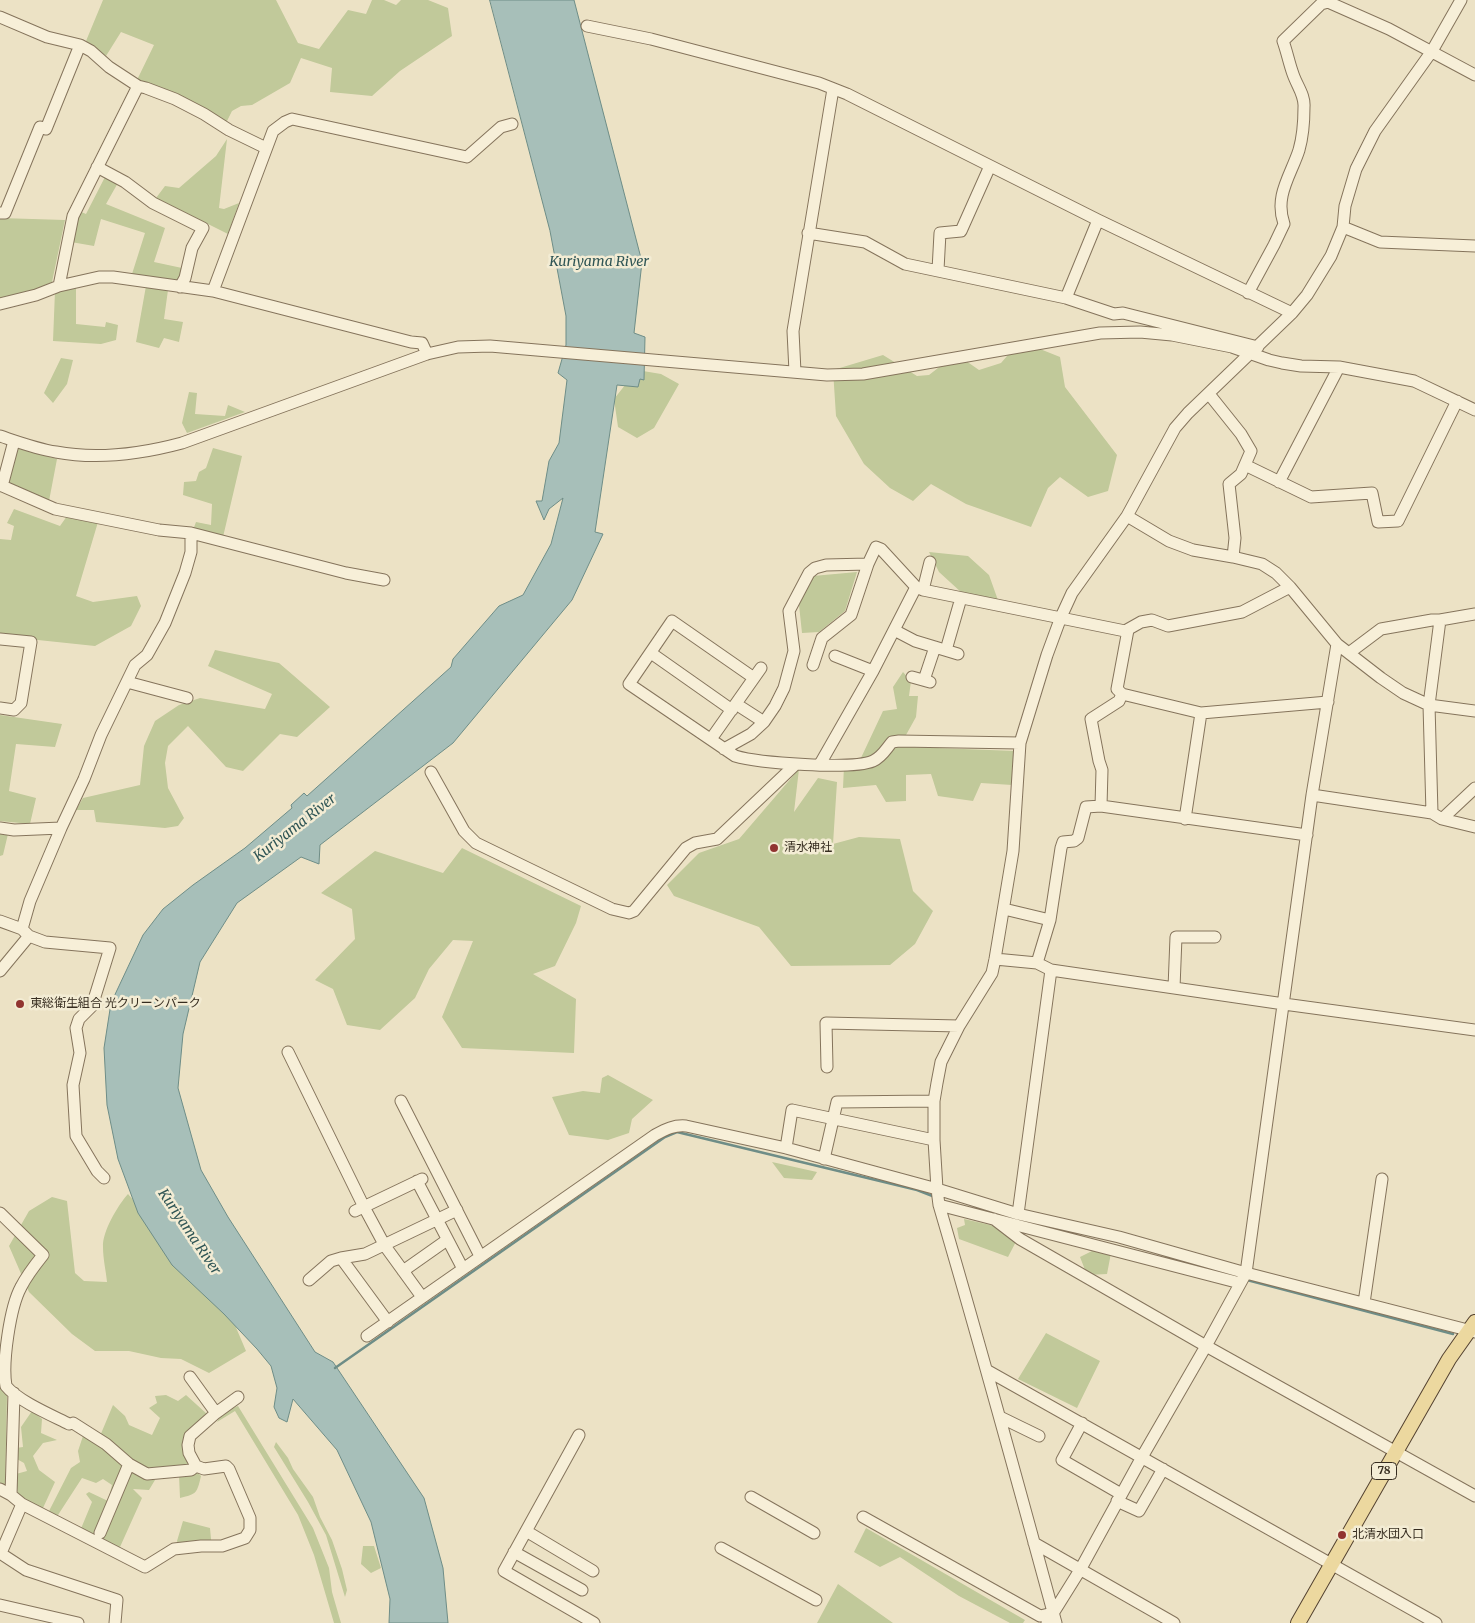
<!DOCTYPE html>
<meta charset="utf-8">
<style>
body{margin:0}
canvas{display:block;background:#ece2c5}
</style>
<canvas width="1475" height="1623"></canvas>
<script>
const context = document.querySelector('canvas').getContext('2d');
context.lineJoin = 'round';
function fill(path, color) {
  context.fillStyle = color;
  context.fill(path, 'evenodd');
}
function strokePath(path, color, width, dash) {
  context.strokeStyle = color;
  context.lineWidth = width;
  context.lineCap = dash ? 'butt' : 'round';
  context.setLineDash(dash || []);
  context.stroke(path);
}
function label(font, color, halo, rows, align = 'center') {
  context.font = font + ' Merriweather,"Noto Sans JP",serif';
  context.lineWidth = 5;
  context.setLineDash([]);
  context.textBaseline = 'middle';
  context.strokeStyle = halo;
  context.fillStyle = color;
  for (const [text, x, y, turn = 0] of rows) {
    context.save();
    context.translate(x, y);
    context.rotate((+turn || 0) * Math.PI / 180);
    context.textAlign = isNaN(turn) ? turn : align;
    if (halo) context.strokeText(text, 0, 0);
    context.fillText(text, 0, 0);
    context.restore();
  }
}
const green = new Path2D(`
 M103,0h173l22,43 21,6 29,-39 18,4 6,-14h12l12,5 5,-5h27l20,8 4,28 -52,35 -28,25 -42,-4 2,-24 -31,-10 -11,25 -38,22 -11,1 -9,5 -6,12 -45,-27 -44,-16 17,-35 -33,-13 -15,24 -20,-15z
 M227,139l-8,69 5,1 15,-6 -11,31 -72,-36 9,-12 14,2 37,-32z
 M105,177l14,4 -13,23 59,24 -11,34 28,6 -3,16 -47,-10 13,-41 -44,-14 -7,27 -23,-4 8,-31 7,3z
 M0,218l65,2 -13,62 -27,12 -25,6z
 M146,286l22,4 -4,29 19,3 -4,20 -15,-4 -5,10 -23,-6z
 M76,288v36l29,3 1,-5 12,3 -2,15 -15,4 -48,-3 2,-50z
 M1020,341l40,16 5,30 52,68 -9,36 -20,6 -28,-20 -12,11 -17,39 -65,-23 -35,-20 -18,17 -23,-13 -26,-24 -28,-48 -3,-46 50,-15 34,21 12,-1 27,-21 23,16 22,-7z
 M61,358l12,2 -6,24 -14,19 -9,-10z
 M637,370l24,4 18,10 -25,44 -17,10 -19,-11 -4,-28z
 M189,392l8,1 -2,21 30,2 3,-11 17,7 -58,21 -5,-10z
 M16,448l41,11 -8,42 -40,-17z
 M213,448l29,8 -19,81 -30,-7 3,-8 15,3 1,-21 -29,-9 1,-13 12,-1 3,-9 7,-4z
 M14,509l46,17 7,-10 31,6 -22,74 17,6 44,-6 4,10 -10,20 -36,20 -95,-10v-97l11,1 3,-14 -7,-3z
 M929,552l39,4 21,19 10,28 -37,-10 -23,-21z
 M857,572l-12,39 -26,21 -17,1 -3,-28 14,-29z
 M215,650l64,13 51,44 -33,30 -17,-3 -37,37 -17,-4 -38,-41 -20,20 -3,17 3,25 16,30 -6,8 -13,2 -69,-6 -2,-12h-18l7,-12 57,-13 4,-39 11,-25 24,-16 21,-7 65,11 7,-15 -64,-28z
 M903,672l8,9 -2,15h9l-2,21 -10,18 4,12 106,4 -4,34 -31,-2 -8,18 -35,-5 -7,-22 -25,1v26l-20,1 -10,-17 -33,3 1,-22 16,-6 23,-49 14,-2 -4,-22z
 M0,715l62,9 -7,23 -39,-3 -7,47 27,7 -6,26 -30,-3z
 M799,769l-5,43 24,-34 19,4 -4,62 26,-7 41,2 13,52 20,20 -18,33 -25,21 -99,1 -32,-39 -85,-31 -7,-11 32,-32 40,-14z
 M0,833l8,1 -5,21 -3,1z
 M462,848l119,58 -5,17 -21,43 -22,8 43,25 -2,54 -112,-5 -20,-31 31,-76 -20,-1 -24,29 -14,29 -35,32 -33,-5 -14,-36 -18,-9 40,-41 -3,-30 -31,-16 54,-42 68,22z
 M608,1075l45,25 -21,19 -3,14 -21,7 -39,-5 -17,-38 31,-6 17,2 2,-15z
 M772,1162l45,10 -5,8 -28,-2z
 M128,1194l101,117 17,40 -37,22 -28,-14 -20,-1 -32,-7h-34l-23,-17 -43,-42 -20,-46 20,-35 23,-14 15,4 8,72 9,8 23,1c-1,-11 -4,-23 -4,-35 -1,-15 15,-42 25,-53z
 M964,1219l57,13 -13,25 -49,-18 -2,-11 8,-3z
 M1094,1250l17,3 -4,21 -20,1 -7,-18z
 M1046,1333l54,28 -23,47 -59,-29z
 M0,1387l7,8 -2,95 -5,-3z
 M166,1395l12,6 8,-6 21,19 -21,26 5,26 -29,6 -30,-10 -19,-19 -13,-7 13,-31 12,11 4,9 23,10 8,-17 -11,-10 8,-5 -2,-7z
 M238,1406l75,122 16,40 3,24 9,31h-7l-20,-68 -16,-40 -63,-104 -18,11 6,-10z
 M32,1411l10,8 -1,14 16,7 -14,3 -10,13 6,14 16,12 -12,26 -16,-3 -9,-8 -2,-23 11,-3 -3,-8 -9,-5 1,-10 7,-1 -2,-20z
 M84,1433l71,47 -6,10 -16,-1 9,9 -22,49 -40,-16 12,-29 -6,-8 3,-2 19,9 4,-16 -9,-6 -7,4 -14,-5 -24,37 -10,-2 23,-45 9,-6 -2,-11z
 M276,1442l12,16 5,11 20,28 7,20 12,23 10,29 5,21 -2,7 -19,-62 -18,-33 -34,-55z
 M197,1472l4,4c-4,17 -4,18 -21,22l-1,-23z
 M183,1521l27,7 2,22 -32,2 -3,-11z
 M866,1528l159,92 -2,3h-13l-51,-27 -59,-39 -20,10 -26,-15z
 M363,1546h11l7,22 -10,5 -10,-9z
 M838,1584l55,39h-76z`);
const water = new Path2D(`
 M490,0h84l68,262 -8,71 11,4 -1,43 -4,-1 -2,8 -21,-2 -22,147 8,2 -31,66 -119,143 -133,102 -1,19 -18,-7 -64,46 -37,59 -17,72 -5,54 23,82 27,47 87,135 18,10 91,136 19,70 5,55h-59l1,-24 -19,-77 -34,-72 -44,-51 -6,23 -8,-4 -5,-11 3,-19 -6,-22 -14,-17 -33,-35 -52,-49 -34,-52 -20,-54 -11,-54 -3,-57 7,-45 32,-68 20,-26 30,-24 52,-37 47,-40 -1,-3 13,-12 3,3 144,-129 2,-8 46,-53 24,-11 28,-51 12,-46 -14,11 -5,11 -8,-19h6l7,-40 10,-18 8,-63 -9,-7 8,-28v-29l-16,-85z`);
const stream = new Path2D(`
 M1247,1280l206,54
 M335,1368l330,-231 12,-5 240,58 18,7`);
const minor = new Path2D(`
 M0,17l47,20 33,8 11,6 18,16 29,19 8,2 29,11 29,15 25,16 37,18
 M587,26l64,13 168,44 28,11 251,126 194,93
 M97,167l28,15 28,21 50,25 -11,20 -7,30 -5,9
 M0,213h5l35,-86 6,2 34,-84
 M1343,227l37,15 95,4
 M808,233l57,9 40,22 161,34 48,16 9,-1 135,34
 M938,270l2,-37 21,-2 29,-65
 M59,286l14,-70 65,-130
 M213,291l60,-160 12,-9 7,-3 175,38 34,-30 11,-3
 M1248,293l26,-48 10,-21c-10,-28 7,-49 15,-74 4,-14 5,-29 5,-43 1,-12 -7,-21 -11,-33 -4,-11 -6,-22 -10,-33l38,-37 7,-2 61,27 86,46
 M1066,298l32,-78
 M0,304l36,-9 23,-9 40,-9h14l100,14 198,51 11,1 5,11
 M795,372l-2,-41 40,-242
 M1209,394l32,40 10,17 -10,23 -12,10 6,54 -2,19
 M0,436c18,6 37,13 56,16 42,8 85,2 126,-9l245,-89 31,-7 32,-1 337,29 36,-1 237,-41 40,-1 32,3 60,12 37,13 13,3 19,3 38,1 75,14 61,29
 M1245,465l66,32 61,-4 6,29 20,-1 59,-120
 M1279,482l60,-115
 M0,485l55,24 104,21 32,3 155,40 38,7
 M2,486l12,-45
 M1127,516l42,25 24,9 40,7 29,7 14,9 14,14 47,57 44,34 22,15 26,12 46,6
 M923,590l7,-28
 M894,630l21,11 43,13
 M1128,630l-11,59 5,5 79,19 -16,106
 M0,639l31,3 -10,61 -7,7 -14,-2
 M946,650l15,-52
 M651,653l81,57
 M1349,653l32,-24 51,-9h8l35,-6
 M835,656l38,15
 M813,665l9,-27 29,-23 17,-51 8,-17 5,2 35,38 7,3 202,41 16,-9 11,-2 16,6 74,-14 48,-25
 M912,677l18,5
 M754,678l-82,-57 -43,63 106,72c23,7 117,14 138,5 9,-4 13,-12 19,-19l7,-1 121,2
 M924,680l11,-33
 M127,682l60,16
 M736,704l28,18
 M1201,713l127,-11
 M711,739l50,-71
 M724,749l27,-15 13,-12 11,-16 9,-18 10,-37 -5,-40 20,-38 6,-5 11,-3 42,-1
 M820,764l53,-93 43,-84
 M431,772l33,59 12,12 136,66 17,4 5,-2 52,-63 9,-5 22,-4 79,-75
 M1312,795l120,18 10,6 33,8
 M1101,806l1,-36 -3,-9 -8,-42 28,-18 3,-7
 M1432,813l-3,-108 11,-85
 M1442,819l33,-31
 M0,828l14,2 47,-2
 M1004,909l46,11
 M0,921l22,8 7,7 16,6 65,6 -18,58 -13,13 -3,9 4,25 -7,32 3,51 21,35 7,7
 M22,929l8,-28 31,-73 23,-49 17,-44 34,-70 12,-10 18,-32 20,-50 6,-21v-19
 M995,959l42,4 14,7 233,34 191,26
 M1037,963l13,-43 11,-72 2,-6 11,-1 4,-3 8,-31 15,-1 206,29
 M0,971l29,-35
 M1174,988l2,-51h39
 M288,1052l76,155 21,39 37,51
 M827,1067l-1,-44 133,3
 M401,1101l79,155
 M786,1148l6,-38 142,30
 M824,1159l13,-57 97,-1
 M417,1181l46,88
 M939,1205l301,78
 M355,1211l67,-32
 M0,1213l43,42c-8,10 -16,20 -22,32 -11,20 -19,76 -15,99 12,15 45,29 63,38
 M1018,1214l33,-244
 M994,1219l26,20 186,107 269,150
 M341,1258l47,64
 M403,1271l44,-31
 M309,1280l22,-19 10,-3 24,-4 92,-44
 M1364,1303l18,-124
 M367,1336l288,-201c11,-6 19,-10 31,-9l100,22 151,41 81,25 101,23 127,36 229,59
 M988,1371l448,252
 M190,1377l26,36
 M1000,1417l39,19
 M73,1423l33,21 23,20 18,10 44,-4 5,-4
 M1082,1423l-20,37 59,34
 M579,1435l-75,136 90,52
 M0,1489l11,6 11,9 123,63 29,-18 27,-3h21l23,-8 5,-8v-12l-21,-49 -3,-3 -22,3 -8,-3 -7,-13 -1,-8 2,-9 26,-23 22,-16
 M11,1495l3,-102
 M751,1497l63,36
 M1117,1501l22,10 24,-42
 M863,1517l177,99 13,-3
 M526,1531l67,40
 M100,1533l29,-69
 M1034,1543l140,80
 M721,1548l95,52
 M514,1552l68,38
 M0,1553l26,17 91,30 -2,23
 M1,1553l21,-49
 M0,1605l78,18
 M1047,1623l33,-53 62,-113 64,-111 40,-73 66,-478 25,-151
 M1056,1623c-38,-140 -76,-279 -117,-418l-2,-16 -3,-49v-39l3,-18 4,-21 18,-36 33,-53 3,-14 18,-108 7,-108 27,-88 14,-38 11,-24 55,-77 48,-88 13,-15 104,-100 15,-18 24,-39 12,-29 2,-21 11,-37 19,-38 57,-80 29,-51`);
const major = new Path2D(`
 M1298,1623l151,-264 26,-37`);
const markers = [
 [774,848,5,"#913430"],
 [20,1004,5,"#913430"],
 [1342,1535,5,"#913430"]
];
const shields = [
 [1384,1471,25]
];
const shieldNames = [
 ["78",1384,1471]
];
const poiNames = [
 ["清水神社",784,848],
 ["東総衛生組合 光クリーンパーク",30,1004],
 ["北清水団入口",1352,1535]
];
const waterNames = [
 ["Kuriyama River",599,262],
 ["Kuriyama River",295,828,-38],
 ["Kuriyama River",189,1232,56]
];
fill(green, '#c1c99a');
fill(water, '#a7bfb9');
strokePath(water, '#6e8d87', 1);
strokePath(stream, '#6e8d87', 2.5);
strokePath(minor, '#85745c', 13);
strokePath(major, '#544230', 16);
strokePath(minor, '#f7efd8', 11);
strokePath(major, '#ecd89f', 14);
for (const [x, y, r, color] of markers) {
  const dot = new Path2D();
  dot.arc(x, y, r, 0, 2 * Math.PI);
  context.fillStyle = color;
  context.fill(dot);
  strokePath(dot, '#f3ecd4', 2);
}
for (const [x, y, w] of shields) {
  const box = new Path2D();
  box.roundRect(x - w / 2, y - 8.5, w, 17, 4);
  context.fillStyle = '#f3ecd4';
  context.fill(box);
  strokePath(box, '#362c1f', 1);
}
label('bold 11px', '#362c1f', null, shieldNames);
label('12px', '#362c1f', '#f3ecd4', poiNames, 'left');
label('italic 14px', '#2f5555', '#f3ecd4', waterNames);
</script>
